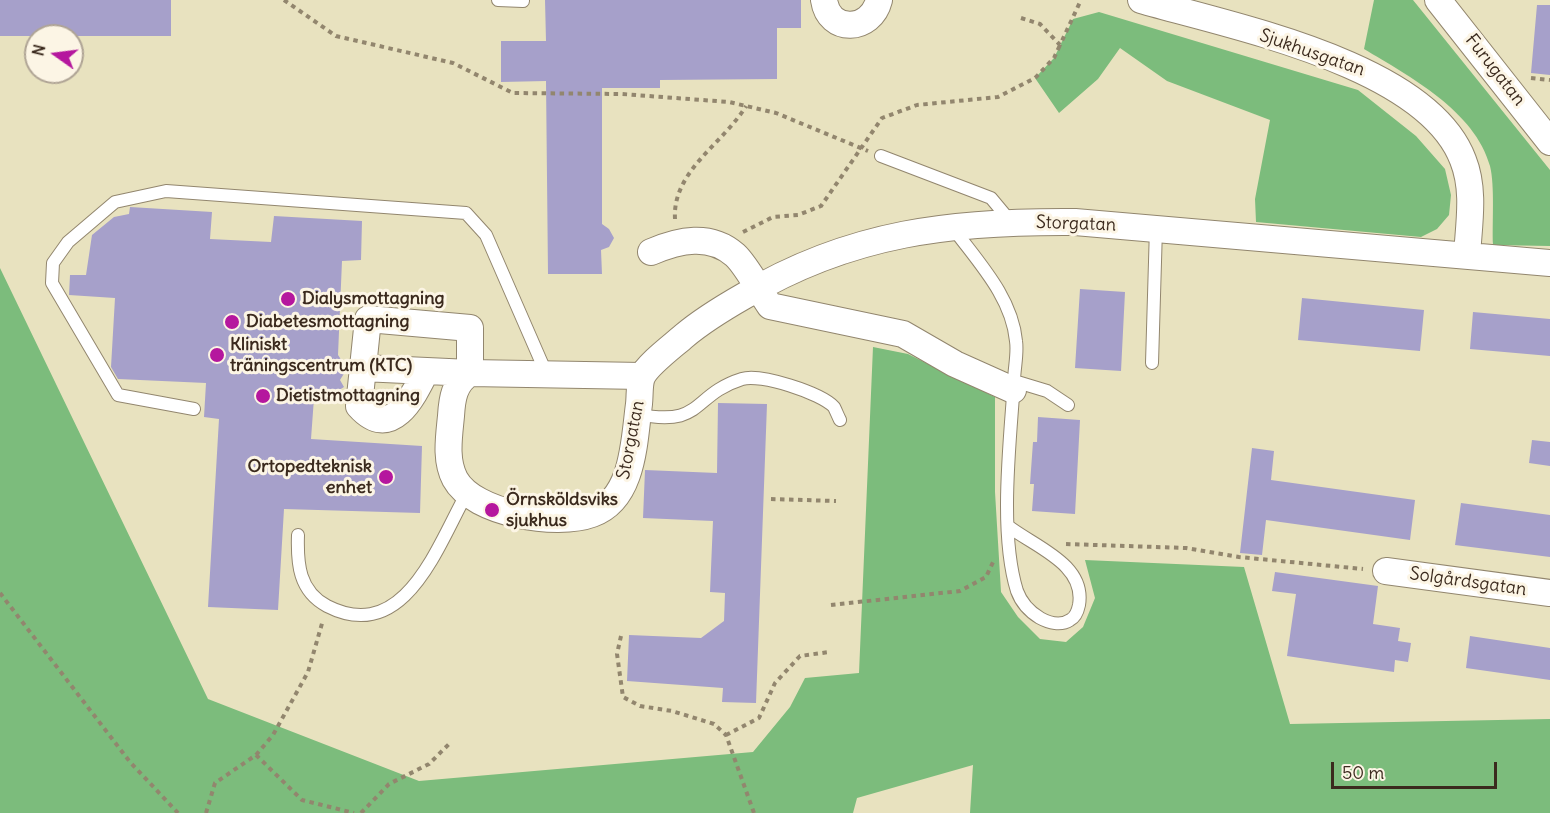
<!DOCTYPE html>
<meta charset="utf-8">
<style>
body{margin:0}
#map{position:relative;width:1550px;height:813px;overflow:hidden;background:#e8e2bf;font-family:Delius,sans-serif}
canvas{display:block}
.north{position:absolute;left:24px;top:24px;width:60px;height:60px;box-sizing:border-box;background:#fcf5e5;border:2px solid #afa495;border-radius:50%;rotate:284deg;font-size:16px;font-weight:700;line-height:24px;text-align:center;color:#3b2a1e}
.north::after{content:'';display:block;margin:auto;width:21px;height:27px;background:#b5179e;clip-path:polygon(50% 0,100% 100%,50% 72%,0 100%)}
.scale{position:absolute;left:1331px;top:762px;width:166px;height:27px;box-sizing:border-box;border:3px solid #3b2a1e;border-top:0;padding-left:8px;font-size:18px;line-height:21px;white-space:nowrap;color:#3b2a1e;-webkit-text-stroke:4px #fcf5e5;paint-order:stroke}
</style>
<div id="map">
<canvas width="1550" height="813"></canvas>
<div class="north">N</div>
<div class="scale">50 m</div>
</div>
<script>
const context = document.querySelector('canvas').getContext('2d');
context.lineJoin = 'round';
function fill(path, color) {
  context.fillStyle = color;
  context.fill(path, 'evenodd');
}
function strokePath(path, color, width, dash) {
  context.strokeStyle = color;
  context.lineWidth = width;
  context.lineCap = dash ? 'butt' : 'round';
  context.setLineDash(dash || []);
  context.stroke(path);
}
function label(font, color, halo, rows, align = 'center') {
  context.font = font + ' Delius,sans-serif';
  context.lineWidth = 6;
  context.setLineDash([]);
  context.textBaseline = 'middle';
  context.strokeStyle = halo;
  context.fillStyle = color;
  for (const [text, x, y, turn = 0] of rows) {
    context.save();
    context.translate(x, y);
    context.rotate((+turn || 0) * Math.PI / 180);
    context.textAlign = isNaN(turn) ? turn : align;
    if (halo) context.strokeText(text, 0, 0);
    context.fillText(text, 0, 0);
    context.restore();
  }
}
const forest = new Path2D(`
 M1374,0h39l137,170v76l-57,-1c-1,-21 2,-59 -3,-79 -15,-55 -81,-90 -126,-117z
 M1099,12l259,78 58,46 29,33 6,26 -2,20 -12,14 -16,8 -165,-15 -1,-23 15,-79 -103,-39 -47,-33 -22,31 -39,34 -24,-35 19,-20 19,-39z
 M0,268l208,431 211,82 334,-29 37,-45 15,-29 54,-5 14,-326 35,7 87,43v95l6,100 17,25 22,22 26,3 17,-15 12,-29 -10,-38 159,7 46,157 260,-5v94h-580l3,-48 -116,33 -4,15h-853z`);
const building = new Path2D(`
 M0,0h171v36h-171z
 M545,0h256v28h-24v51l-117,1v8h-58v136l7,5 5,9 -5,9 -8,3 1,24h-54l-2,-193 -45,1v-41h45z
 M1537,5h13v70l-19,-2z
 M130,207l82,5 -2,27 61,3 3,-26 88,5 -1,39 -19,1 -4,94 6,9 1,8 -5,8 4,7 -21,13 -9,-2 -3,41 111,7 -2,67 -136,-4 -6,101 -70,-3 11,-188 -15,-2 2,-34 -88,-4 -7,-12 4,-69 -46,-3 1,-20h16l6,-40 22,-18 15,-3z
 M1080,289l45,3 -4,79 -46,-3z
 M1302,298l122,12 -4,41 -122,-11z
 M1473,312l77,7v37l-80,-7z
 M718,403l49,1 -11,299 -34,-1 1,-14 -96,-7 2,-46 72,3 23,-17 1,-28 -15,-1 3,-71 -70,-3 2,-48 72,3z
 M1038,417l42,3 -5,94 -43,-3 2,-27h-4l3,-42h4z
 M1532,440l18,2v24l-21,-3z
 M1252,448l22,3 -3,29 144,20 -5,40 -144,-20 -4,35 -22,-2z
 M1461,503l89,12v42l-95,-12z
 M1275,572l103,14 -5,38 27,4 -2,13 13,2 -3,19 -13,-2 -1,12 -107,-16 9,-62 -24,-3z
 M1470,636l80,12v32l-84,-12z`);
const path = new Path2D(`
 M284,0l52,36 117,27 60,30 109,1 107,8 47,11 92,38
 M1021,18l19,6 20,21 21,-45
 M1531,78l19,2
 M675,219c-3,-48 49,-76 71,-113
 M743,232l30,-15 25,-2 23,-9 61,-88 35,-13 81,-8 37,-19 19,-20 6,-13
 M771,499l65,2
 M1066,544l120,4 53,9 124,12
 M0,593l130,169 48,51
 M831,605l129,-14 26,-14 8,-17
 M621,636l-4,18 6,43 17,9 32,5 42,13 12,11 28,78
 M726,735l33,-17 16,-35 25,-27 29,-4
 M256,755l46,45 52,13
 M206,813l9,-30 41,-28 17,-20 35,-63 15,-52
 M361,813l28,-29 40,-20 22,-22`);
const lane = new Path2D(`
 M498,0l25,1
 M881,156l110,42 20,24
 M953,228c25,34 59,69 63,113 2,13 -2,28 -2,41 -4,60 -15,151 3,209 4,11 13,21 23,27 9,5 21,8 30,2 6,-3 8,-10 9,-15 7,-41 -44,-58 -71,-79
 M1152,363l4,-135
 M1014,381l33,10 21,14
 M194,409l-76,-14 -66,-112 1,-20 15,-21 47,-40 51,-11 300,22 20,22 61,140
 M637,414c67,14 54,-19 105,-35 18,-6 79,14 92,28 2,4 4,9 6,13
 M298,535c-1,29 1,56 29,71 78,40 111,-62 140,-113`);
const street = new Path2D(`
 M824,0c5,34 47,32 55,0
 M1141,0c89,26 286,64 322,160 12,30 6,63 4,95
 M1438,0l112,142
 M651,252c28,-12 59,-19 84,3 12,11 25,37 35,51l133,28 52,30 58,26
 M362,368l108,5v-45l-102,-9 -9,87c32,36 54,-9 67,-35
 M642,376l-172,-3c-16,10 -18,26 -19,43 -2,21 -6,44 4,63 19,35 102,48 137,35 42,-15 42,-73 47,-110 1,-8 0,-20 3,-27 5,-12 32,-32 42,-41 19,-16 39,-28 60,-40 107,-64 210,-75 331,-74l475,41
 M1386,571l164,22`);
const markers = [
 [288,299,8,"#b5179e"],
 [232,322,8,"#b5179e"],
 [217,355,8,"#b5179e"],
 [263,396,8,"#b5179e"],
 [386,477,8,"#b5179e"],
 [492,510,8,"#b5179e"]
];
const streetNames = [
 ["Sjukhusgatan",1312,53,19],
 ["Furugatan",1495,70,52],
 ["Storgatan",1076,224,2],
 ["Storgatan",631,440,-79],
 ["Solgårdsgatan",1468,582,8]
];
const poiNames = [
 ["Dialysmottagning",302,299],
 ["Diabetesmottagning",246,322],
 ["Kliniskt",230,345],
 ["träningscentrum (KTC)",230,366],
 ["Dietistmottagning",276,396],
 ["Ortopedteknisk",372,467,"right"],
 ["enhet",372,488,"right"],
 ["Örnsköldsviks",506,500],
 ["sjukhus",506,521]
];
fill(forest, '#7cbc7c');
fill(building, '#a6a0ca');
strokePath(lane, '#92866e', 14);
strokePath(street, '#92866e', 28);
strokePath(path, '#92866e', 4, [4.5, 4.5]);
strokePath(lane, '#fff', 12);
strokePath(street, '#fff', 26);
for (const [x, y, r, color] of markers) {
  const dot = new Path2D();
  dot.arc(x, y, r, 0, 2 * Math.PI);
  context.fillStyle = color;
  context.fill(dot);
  strokePath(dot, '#fcf5e5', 2);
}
label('18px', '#3b2a1e', '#fcf5e5', streetNames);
label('bold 18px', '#3b2a1e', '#fcf5e5', poiNames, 'left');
</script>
